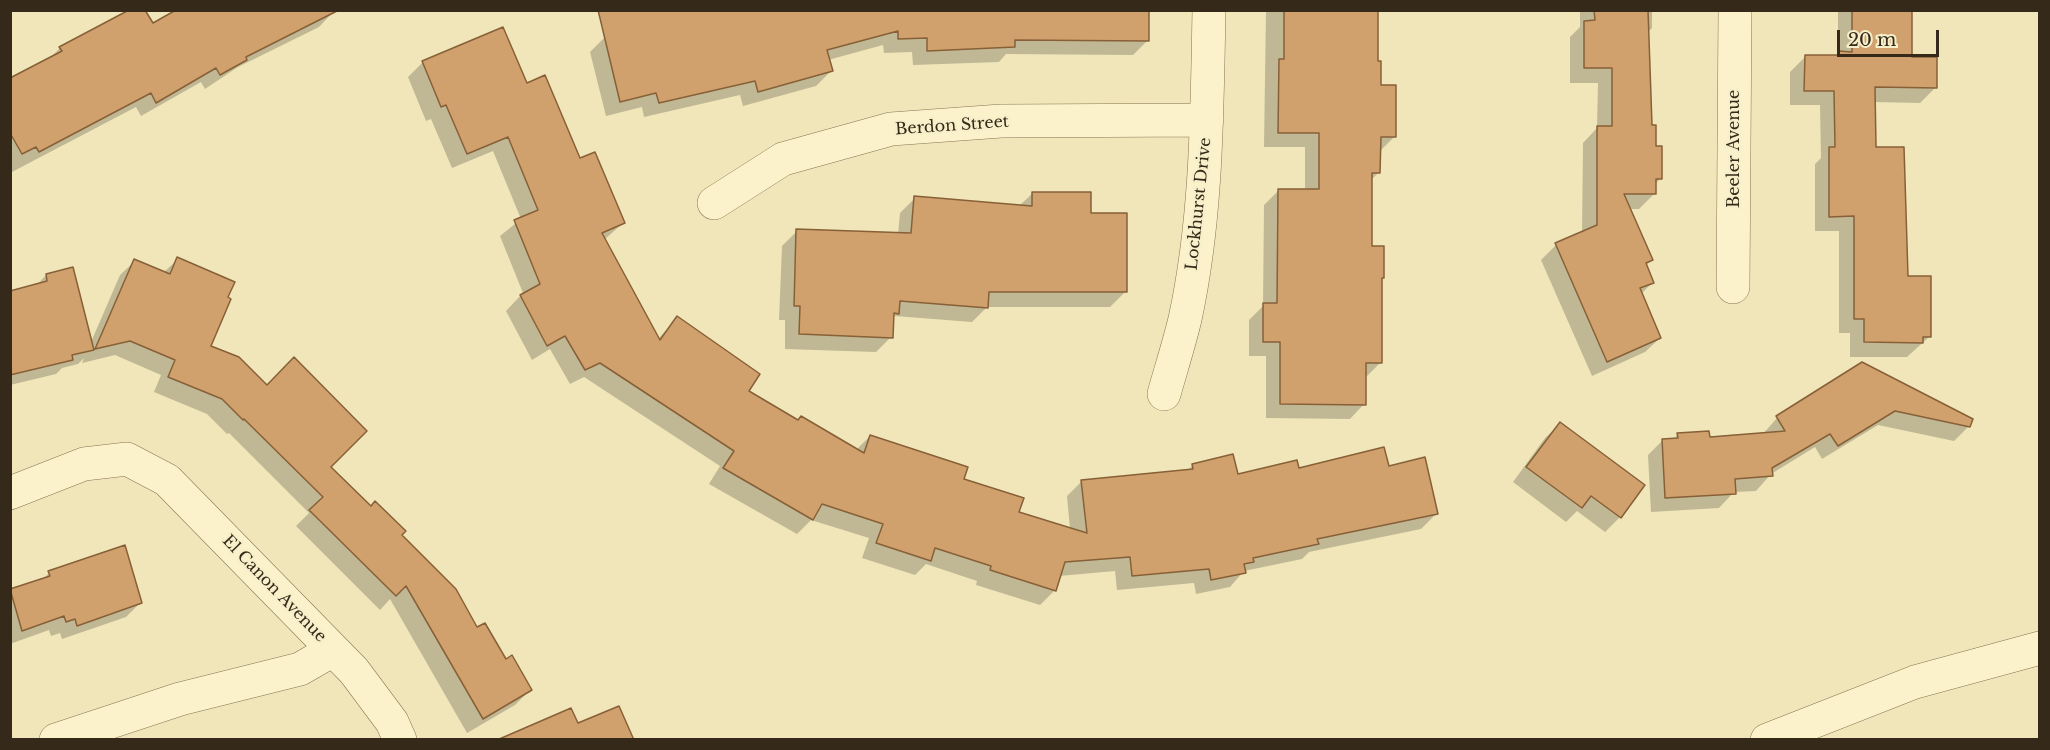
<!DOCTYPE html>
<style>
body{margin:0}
#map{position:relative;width:2050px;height:750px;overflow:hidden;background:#f0e6b9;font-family:"Libre Baskerville",serif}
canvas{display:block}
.frame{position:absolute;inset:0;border:12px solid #352a19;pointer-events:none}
.scale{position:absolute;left:1837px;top:30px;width:102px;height:27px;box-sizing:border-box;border:3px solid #352a19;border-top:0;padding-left:8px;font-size:18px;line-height:21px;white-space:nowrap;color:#352a19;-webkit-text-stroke:4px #f7efc9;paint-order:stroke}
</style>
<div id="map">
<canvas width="2050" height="750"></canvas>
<div class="frame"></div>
<div class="scale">20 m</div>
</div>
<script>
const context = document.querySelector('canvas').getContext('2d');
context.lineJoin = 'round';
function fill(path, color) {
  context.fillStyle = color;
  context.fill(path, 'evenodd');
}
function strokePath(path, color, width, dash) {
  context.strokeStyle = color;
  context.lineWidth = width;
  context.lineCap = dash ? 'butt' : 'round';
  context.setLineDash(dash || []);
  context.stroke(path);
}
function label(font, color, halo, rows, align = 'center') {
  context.font = font + ' "Libre Baskerville",serif';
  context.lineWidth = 4.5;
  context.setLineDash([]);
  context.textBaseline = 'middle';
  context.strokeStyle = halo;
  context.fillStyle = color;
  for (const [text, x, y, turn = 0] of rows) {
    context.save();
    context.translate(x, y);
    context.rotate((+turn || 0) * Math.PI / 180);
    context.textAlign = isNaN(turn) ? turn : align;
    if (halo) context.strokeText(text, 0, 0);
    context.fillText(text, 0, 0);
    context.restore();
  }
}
const shadow = new Path2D(`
 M712,10l436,30 -15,15 -127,-1 -7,8 -86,3 -1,-13 -28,1 -1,-8 -55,15 3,11 -15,15 -73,20 -3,-11 -96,22 -2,-10 -36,9 -16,-64 15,-15z
 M1266,10h111l-1,53 4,24 14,50 -15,15v20l-9,9v66l11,32v83l-15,15 -2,27 -14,15 -84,-1v-62h-17v-36l14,-14 1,-101 15,-15h26v-43h-41z
 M1580,10h72v18l-5,5 1,55h3l-1,39 11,51 -7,7v9l-15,15h-10l23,51 -7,6 8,16 -12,12 19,44 -15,14 -53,24 -51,-116 15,-15 26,-12 1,-90 14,-15 1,-45h-28v-46l10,-10z
 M1838,10h73l-1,49 25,29 -15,15 -46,-1v47l33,128 22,60 -22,20h-57v-24h-11v-102h-24v-67l6,-6 -1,-53h-30v-33l15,-15h31l2,-2z
 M334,11l-15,16 -81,40 -33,22 -4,-7 -60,34 -5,-9 -126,66v-94l39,-20 11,-11 92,-22z
 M423,62l103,23 97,138 -19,17 54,99 19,-21 70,73 51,31 58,28 14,-14 92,44 56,33 52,16 -3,-33 15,-15 105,-10 6,-6 44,11 61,-7 90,-1 48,46 -15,15 -112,23 -7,7 -58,12 -14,16 -34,7 -2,-11 -77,7 -2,-19 -56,5 -4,14 -15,15 -64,-20 1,-4 -51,-17 -11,11 -53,-17 7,-20 -58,-18 -14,14 -88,-50 11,-18 -136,-89 -14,7 -20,-35 -18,11 -26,-49 17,-18 -23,-57 21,-17 -28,-68 -41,17 -21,-49 -5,2 -18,-44z
 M1033,193l56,21 36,78 -15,15h-123l-15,15 -77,-6 -3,3 -1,18 -15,15 -91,-3v-29h-6l3,-74 15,-15 101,3 2,-21 15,-15 104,8z
 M178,259l31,88 191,188 130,155 -15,15 -48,28 -77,-134 -10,11 -84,-84 13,-13 -80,-80 -2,1 -20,-20 -53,-22 7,-17 -46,-20 -33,8 2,-5 -6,6 -16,4 -6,6 -46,11v-93l26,-6 10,-11 45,67 29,-67 15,-14 28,12z
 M1862,364l107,62 -15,15 -76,-16 -56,34 -7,-12 -44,27 -15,17 -22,1 -15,16 -68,4 -3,-57 15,-15h10l5,-6 30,5 55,-5 14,-16z
 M1560,424l60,93 -15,15 -28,-21 -11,11 -53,-40 32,-44z
 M49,573l92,29 -15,15 -64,22 -2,-6 -9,3 -2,-6 -39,14v-53l32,-11z`);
const building = new Path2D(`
 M129,10h16l8,13 23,-13h163l-93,47 1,3 -27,15 -4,-7 -60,35 -5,-10 -112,59 -3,-5 -14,7 -12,-21v-55l52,-27 -3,-4z
 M598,10h551v31l-134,-1v7l-88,4v-13l-29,1v-8l-71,19 6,21 -75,21 -3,-11 -96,22 -3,-10 -36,9z
 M1284,10h94v51h3v24h15v52h-15l-1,36h-8v73h12v32h-2v85h-16v42l-86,-1v-62h-17v-39h14l1,-114h41v-56h-41l1,-74h5z
 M1594,10h54l4,115h4v21h6v33h-6v15h-32l29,66 -7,3 8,20 -14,5 21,50 -54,24 -52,-119 42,-18v-99h15v-58h-28v-47l11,-1z
 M1852,10h60v47h25v31l-62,-1 1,60h28l4,129h23v61h-8v6l-59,-1v-23h-10v-103l-25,1v-70h6l-1,-56h-30l1,-36h34v-4l13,1z
 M503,27l24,56 18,-8 35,83 15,-6 30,71 -23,10 58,107 17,-24 83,58 -11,17 49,29 3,-4 63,37 6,-18 98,32 -4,12 60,19 -5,14 68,21 -6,-53 112,-11 -1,-5 41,-10 5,20 59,-14 2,8 85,-21 5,19 36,-9 13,57 -121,25 2,5 -66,14 1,4 -10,2 2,9 -35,7 -2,-11 -77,7 -2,-19 -65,5 -9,29 -66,-21 1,-4 -56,-18 -4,13 -55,-18 7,-19 -61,-20 -9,16 -90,-52 11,-17 -134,-88 -15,7 -20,-34 -18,10 -27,-51 20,-11 -26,-64 24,-10 -30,-73 -41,17 -21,-49 -5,2 -19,-46z
 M1032,192h59v21h36v79h-138l-1,16 -88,-7 -1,13 -5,-1 -1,25 -94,-4 1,-28h-6l2,-77 115,4 3,-37 118,10z
 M177,257l58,25 -7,15 3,2 -20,47 28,11 28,28 27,-28 73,74 -36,36 40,39 4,-5 31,30 -4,4 54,54 21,38 8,-4 21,36 6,-4 20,35 -49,29 -77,-133 -10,10 -87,-86 14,-13 -79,-78 -1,1 -21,-21 -54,-22 7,-17 -45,-19 -35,8 39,-90 36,15z
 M73,267l21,83 -22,5 1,5 -63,15v-84l37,-10 -1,-7z
 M1862,362l111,57 -3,8 -75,-16 -57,35 -8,-12 -58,34 1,8 -38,3 1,15 -71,4 -3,-59 16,-1 -1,-5 32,-2 1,6 75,-6 -9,-15z
 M1560,422l85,63 -24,33 -30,-22 -9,12 -56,-41z
 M125,545l17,58 -65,23 -2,-7 -9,3 -2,-6 -42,15 -12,-42 40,-13 -2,-5z
 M619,706l15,34h-137l74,-32 7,15z`);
const minor = new Path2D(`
 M714,203l69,-44 108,-30 110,-8 206,-1
 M1733,287l2,-277
 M1164,394c7,-25 15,-50 21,-75 22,-101 22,-206 24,-309
 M10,493l74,-29 43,-5 40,21 187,191 38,51 8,18
 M56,740l124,-41 120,-30 33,-19
 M1767,740l148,-58 125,-34`);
const streetNames = [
 ["Berdon Street",952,126,-4],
 ["Beeler Avenue",1734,149,-90],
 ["Lockhurst Drive",1199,204,-84],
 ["El Canon Avenue",274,589,46]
];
fill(shadow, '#0003');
fill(building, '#d0a16c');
strokePath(building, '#876038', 1.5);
strokePath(minor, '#877453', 34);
strokePath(minor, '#fbf2cc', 33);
label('16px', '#352a19', '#f7efc9', streetNames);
</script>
